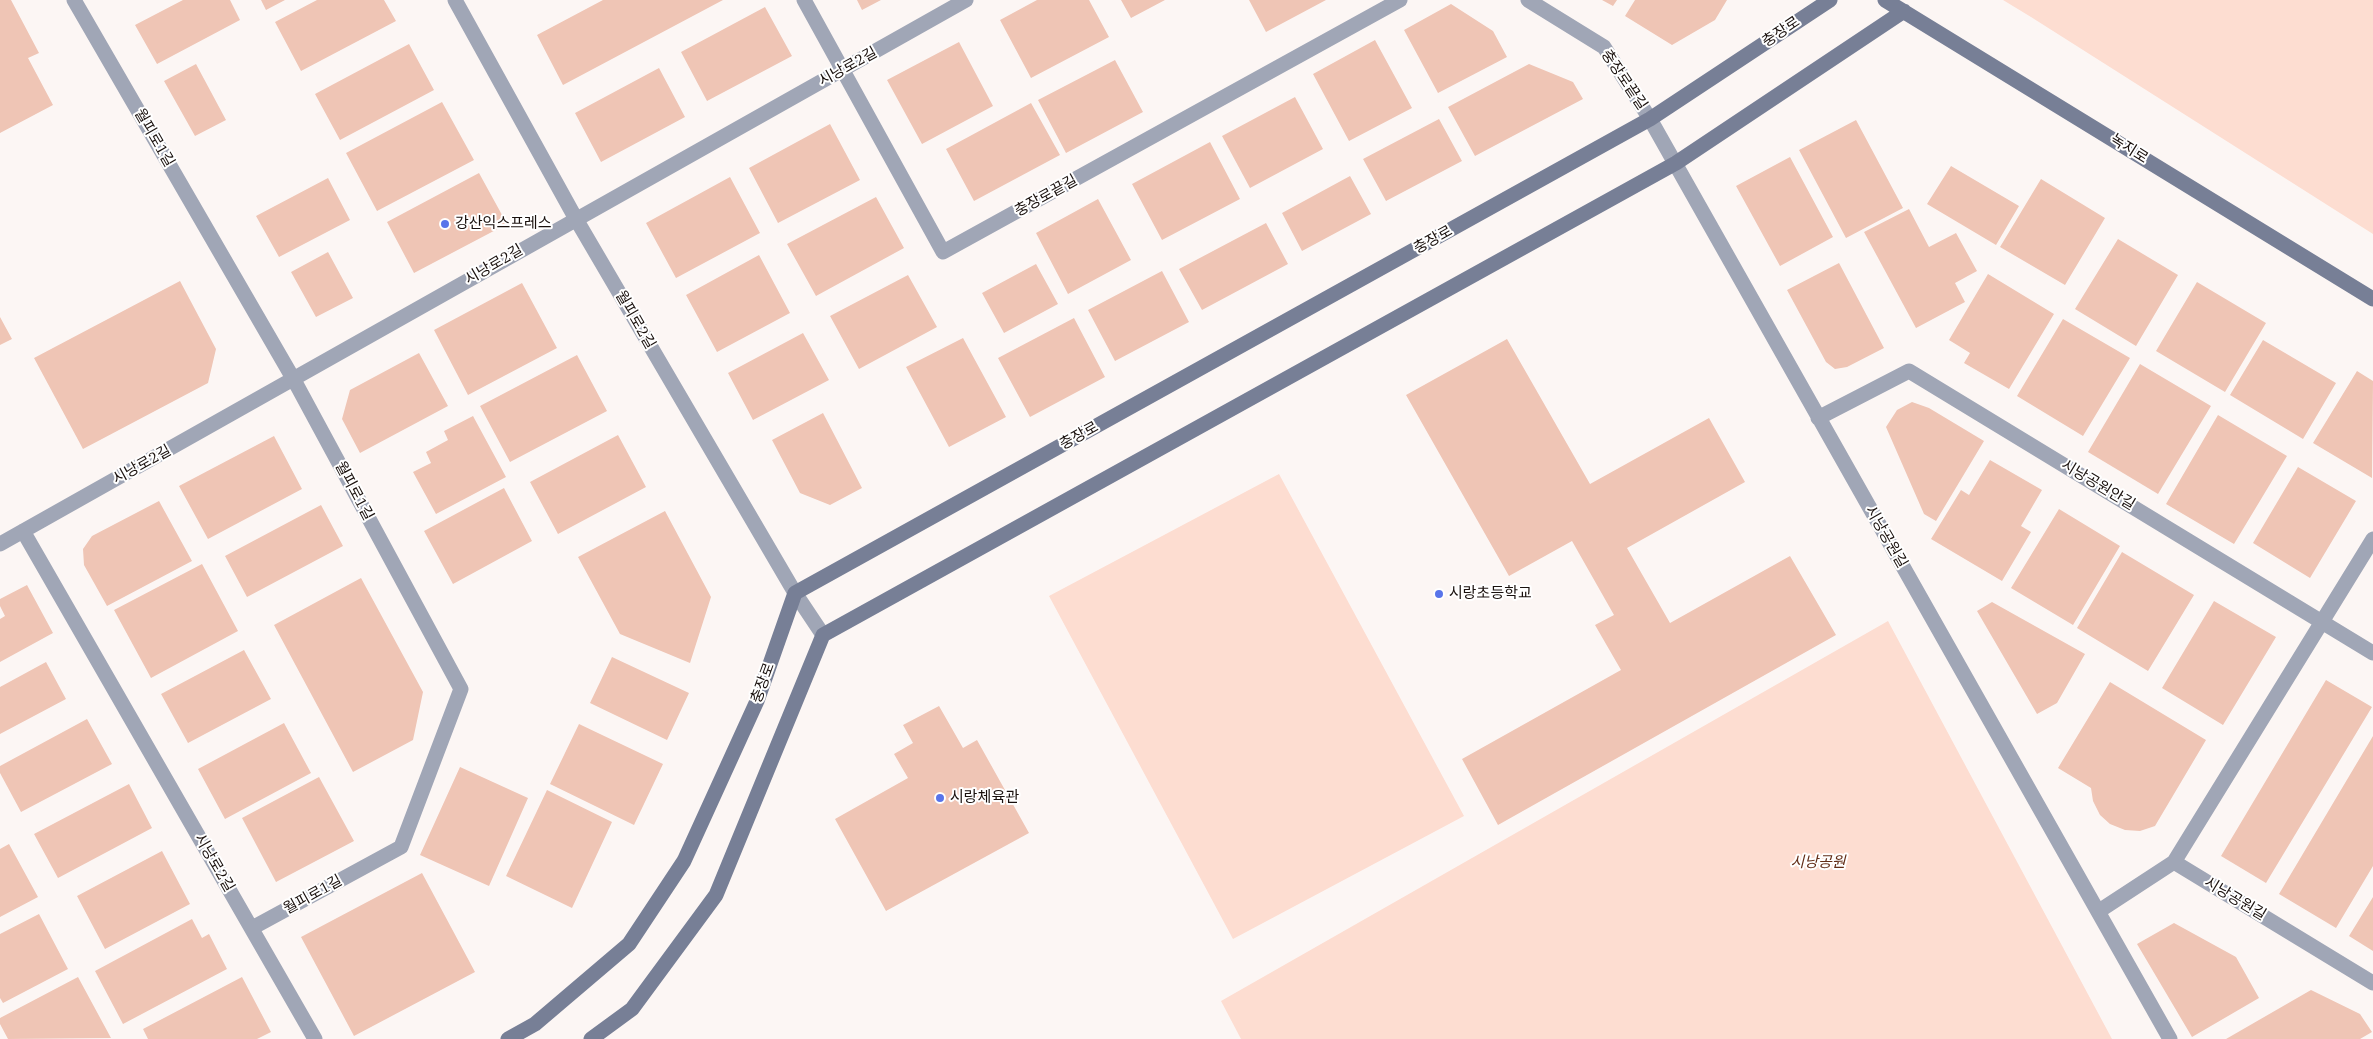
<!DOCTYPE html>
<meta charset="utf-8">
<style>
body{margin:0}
canvas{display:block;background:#fcf6f4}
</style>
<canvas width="2373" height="1039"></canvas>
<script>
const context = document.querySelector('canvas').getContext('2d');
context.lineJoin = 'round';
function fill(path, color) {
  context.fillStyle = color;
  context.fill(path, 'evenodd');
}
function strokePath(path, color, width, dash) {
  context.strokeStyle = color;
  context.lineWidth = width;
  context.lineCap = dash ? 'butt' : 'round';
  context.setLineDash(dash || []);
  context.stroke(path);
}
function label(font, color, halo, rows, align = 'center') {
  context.font = font + ' "IBM Plex Serif","Noto Sans KR",serif';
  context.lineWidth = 4;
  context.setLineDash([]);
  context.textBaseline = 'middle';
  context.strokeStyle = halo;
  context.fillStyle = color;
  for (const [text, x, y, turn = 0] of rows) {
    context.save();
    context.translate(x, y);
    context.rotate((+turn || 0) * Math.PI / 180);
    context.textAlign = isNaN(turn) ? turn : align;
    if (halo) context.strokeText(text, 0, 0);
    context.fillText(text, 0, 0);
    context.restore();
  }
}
const green = new Path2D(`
 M2003,0h370v234l-342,-217z
 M1279,474l185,342 -231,123 -184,-343z
 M1888,621l224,418h-871l-20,-38z`);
const building = new Path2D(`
 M0,0h11l28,53 -11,5 25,47 -53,28z
 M183,0h47l10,20 -83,44 -22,-39z
 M261,0h24l-19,10z
 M317,0h67l12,21 -95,50 -26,-49z
 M603,0h120l-160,85 -26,-50z
 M857,0h24l-19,10z
 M1037,0h52l20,37 -78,41 -31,-58z
 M1121,0h44l-34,18z
 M1249,0h77l-60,32z
 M1602,0h15l-4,6z
 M1635,0h92l-12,20 -43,25 -47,-29z
 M1451,4l42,27 14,26 -69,36 -34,-63z
 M765,7l27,49 -85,45 -26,-49z
 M1375,40l37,68 -63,33 -36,-67z
 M959,42l34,64 -71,38 -35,-64z
 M409,44l25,46 -94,50 -25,-46z
 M1115,60l28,52 -77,41 -28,-53z
 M196,64l30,56 -31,16 -31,-55z
 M1529,64l44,18 10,17 -108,57 -27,-49z
 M659,68l26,49 -84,45 -26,-49z
 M1295,97l28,52 -73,39 -28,-52z
 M442,102l32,58 -97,51 -31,-58z
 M1031,103l29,52 -86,46 -28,-52z
 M1439,119l23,42 -76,40 -23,-42z
 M1856,120l47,88 -57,30 -47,-88z
 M830,124l30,56 -82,43 -29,-55z
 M1210,142l30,57 -78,41 -30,-56z
 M1790,157l43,80 -53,29 -44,-80z
 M1951,166l68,40 -23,39 -69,-41z
 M479,173l28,51 -93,49 -27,-51z
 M1350,176l21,38 -69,37 -20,-38z
 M730,177l30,56 -84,45 -30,-55z
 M328,178l22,42 -71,37 -23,-41z
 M2041,179l64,39 -40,67 -65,-38z
 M876,197l28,51 -88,48 -29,-52z
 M1098,199l33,61 -63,34 -32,-61z
 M1909,209l20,38 27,-14 21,38 -22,12 10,19 -49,26 -52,-96z
 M1266,223l22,41 -86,46 -23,-41z
 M2118,239l60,36 -42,71 -61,-37z
 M328,252l25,46 -37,19 -25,-45z
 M759,255l31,58 -73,39 -31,-57z
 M1839,263l45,85 -37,19 -12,2 -9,-7 -39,-72z
 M1036,264l22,40 -54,29 -22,-40z
 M1162,271l27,51 -74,39 -27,-51z
 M1988,274l66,40 -45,75 -45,-26 6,-10 -21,-13z
 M908,275l29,52 -78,42 -29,-53z
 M180,281l36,68 -8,34 -125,66 -49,-91z
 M2197,282l69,41 -41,69 -69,-41z
 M522,283l35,65 -89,47 -34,-65z
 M0,317l12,22 -12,6z
 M1074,318l31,59 -75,40 -32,-59z
 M2063,319l67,39 -47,78 -66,-40z
 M803,333l26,47 -76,40 -25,-47z
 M963,338l43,79 -57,30 -43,-80z
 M1507,339l83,145 119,-66 36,64 -118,66 43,75 120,-67 46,79 -338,190 -36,-66 159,-89 -26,-45 19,-10 -42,-74 -63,35 -103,-181z
 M2263,340l73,43 -33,56 -73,-44z
 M419,353l29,53 -88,47 -18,-34 8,-29z
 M577,355l30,56 -97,51 -30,-56z
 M2140,364l71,42 -53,88 -70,-42z
 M2357,371l16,10 -1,97 -59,-35z
 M1912,402l17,6 55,33 -48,80 -12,-7 -38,-87 11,-17z
 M823,413l39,75 -32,17 -30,-12 -28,-53z
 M2218,415l69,41 -53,88 -68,-40z
 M473,416l33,61 -70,37 -23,-42 18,-9 -5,-11 22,-12 -4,-9z
 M618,435l28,52 -88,47 -28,-52z
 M274,436l28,53 -94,50 -29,-53z
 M1990,460l52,30 -21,36 10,6 -29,49 -71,-42 30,-49 8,5z
 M2298,467l58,34 -46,77 -57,-35z
 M504,488l28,53 -79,43 -29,-53z
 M159,501l33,60 -85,45 -23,-41 -1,-16 9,-13z
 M321,505l22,41 -96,51 -22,-41z
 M2059,509l61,37 -47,79 -62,-37z
 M665,511l46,86 -21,66 -70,-29 -42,-77z
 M2122,552l72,43 -46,76 -71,-43z
 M202,564l36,67 -87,47 -37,-68z
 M361,578l62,114 -10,48 -60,32 -79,-147z
 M27,585l26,48 -53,29v-43l5,-3 -5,-10v-7z
 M2214,601l62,36 -53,88 -61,-37z
 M1992,602l93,52 -28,49 -20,11 -60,-103z
 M244,650l27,49 -83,44 -27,-49z
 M612,657l77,36 -22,47 -77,-37z
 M46,662l20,37 -66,35v-47z
 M2326,680l46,27 -106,176 -45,-27z
 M2110,682l96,58 -51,86 -15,5 -15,-1 -15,-6 -10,-9 -7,-14 -2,-13 -33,-20z
 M939,706l24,42 14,-8 52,93 -143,78 -51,-92 73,-41 -14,-24 19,-11 -10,-18z
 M87,719l25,45 -91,48 -21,-39v-7z
 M284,723l27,50 -86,46 -27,-50z
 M579,724l84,40 -29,61 -84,-41z
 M2373,736v130l-37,62 -57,-34z
 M460,767l68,31 -39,88 -69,-31z
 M319,777l35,64 -78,41 -34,-64z
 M129,784l23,44 -94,50 -24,-44z
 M547,790l65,32 -40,86 -66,-32z
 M9,844l29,53 -38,20v-68z
 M162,851l28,53 -85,45 -28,-53z
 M422,873l53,99 -121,64 -53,-99z
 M2373,897v54l-24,-15z
 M39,914l29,55 -65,34 -3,-5v-64z
 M192,919l10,19 7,-4 18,35 -104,55 -28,-53z
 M2174,923l62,34 23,41 -67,39 -55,-93z
 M78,977l33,61 -103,1 -8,-15v-6z
 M242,977l29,55 -14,7h-109l-5,-10z
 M2311,990l49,24 12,18 -12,7h-134z`);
const street = new Path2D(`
 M74,0l220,380 167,309 -60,158 -149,81
 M455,0l121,219 219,374 28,42
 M804,0l139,252 457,-252
 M1528,0l76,47 46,72 520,920
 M1818,418l91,-47 464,282
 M23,531l292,508
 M0,544l966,-544
 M2174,862l199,-323
 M2099,911l75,-49 199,121`);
const secondary = new Path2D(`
 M1885,0l488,299
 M508,1039l27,-15 94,-80 55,-83 73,-160 38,-108 855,-474 180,-119
 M591,1039l41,-30 84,-114 107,-260 853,-472 228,-152`);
const markers = [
 [445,224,5,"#5874ea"],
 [1439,594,5,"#5874ea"],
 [940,798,5,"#5874ea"]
];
const streetNames = [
 ["충장로",1781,32,-34],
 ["시낭로2길",848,67,-29],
 ["충장로끝길",1624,80,56],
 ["월피로1길",154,138,60],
 ["녹지로",2129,149,32],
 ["충장로끝길",1046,196,-29],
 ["충장로",1433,240,-29],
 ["시낭로2길",494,265,-30],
 ["월피로2길",635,320,60],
 ["충장로",1079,436,-29],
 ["시낭로2길",142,465,-29],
 ["시낭공원안길",2098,485,31],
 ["월피로1길",354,491,62],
 ["시낭공원길",1886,537,60],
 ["충장로",763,683,-70],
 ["시낭로2길",214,863,60],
 ["월피로1길",313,895,-29],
 ["시낭공원길",2235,899,31]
];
const poiNames = [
 ["강산익스프레스",455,224],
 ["시랑초등학교",1449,594],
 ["시랑체육관",950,798]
];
const parkNames = [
 ["시낭공원",1818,863]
];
fill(green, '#fdddd1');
fill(building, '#efc5b5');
strokePath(street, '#a0a6b6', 15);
strokePath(secondary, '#777f96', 15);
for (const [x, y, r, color] of markers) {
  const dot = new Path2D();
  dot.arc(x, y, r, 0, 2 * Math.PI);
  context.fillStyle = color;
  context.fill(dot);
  strokePath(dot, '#fff', 2);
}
label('15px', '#19100d', '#fff', streetNames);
label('15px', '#19100d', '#fff', poiNames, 'left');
label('italic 15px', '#622d17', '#fff', parkNames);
</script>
